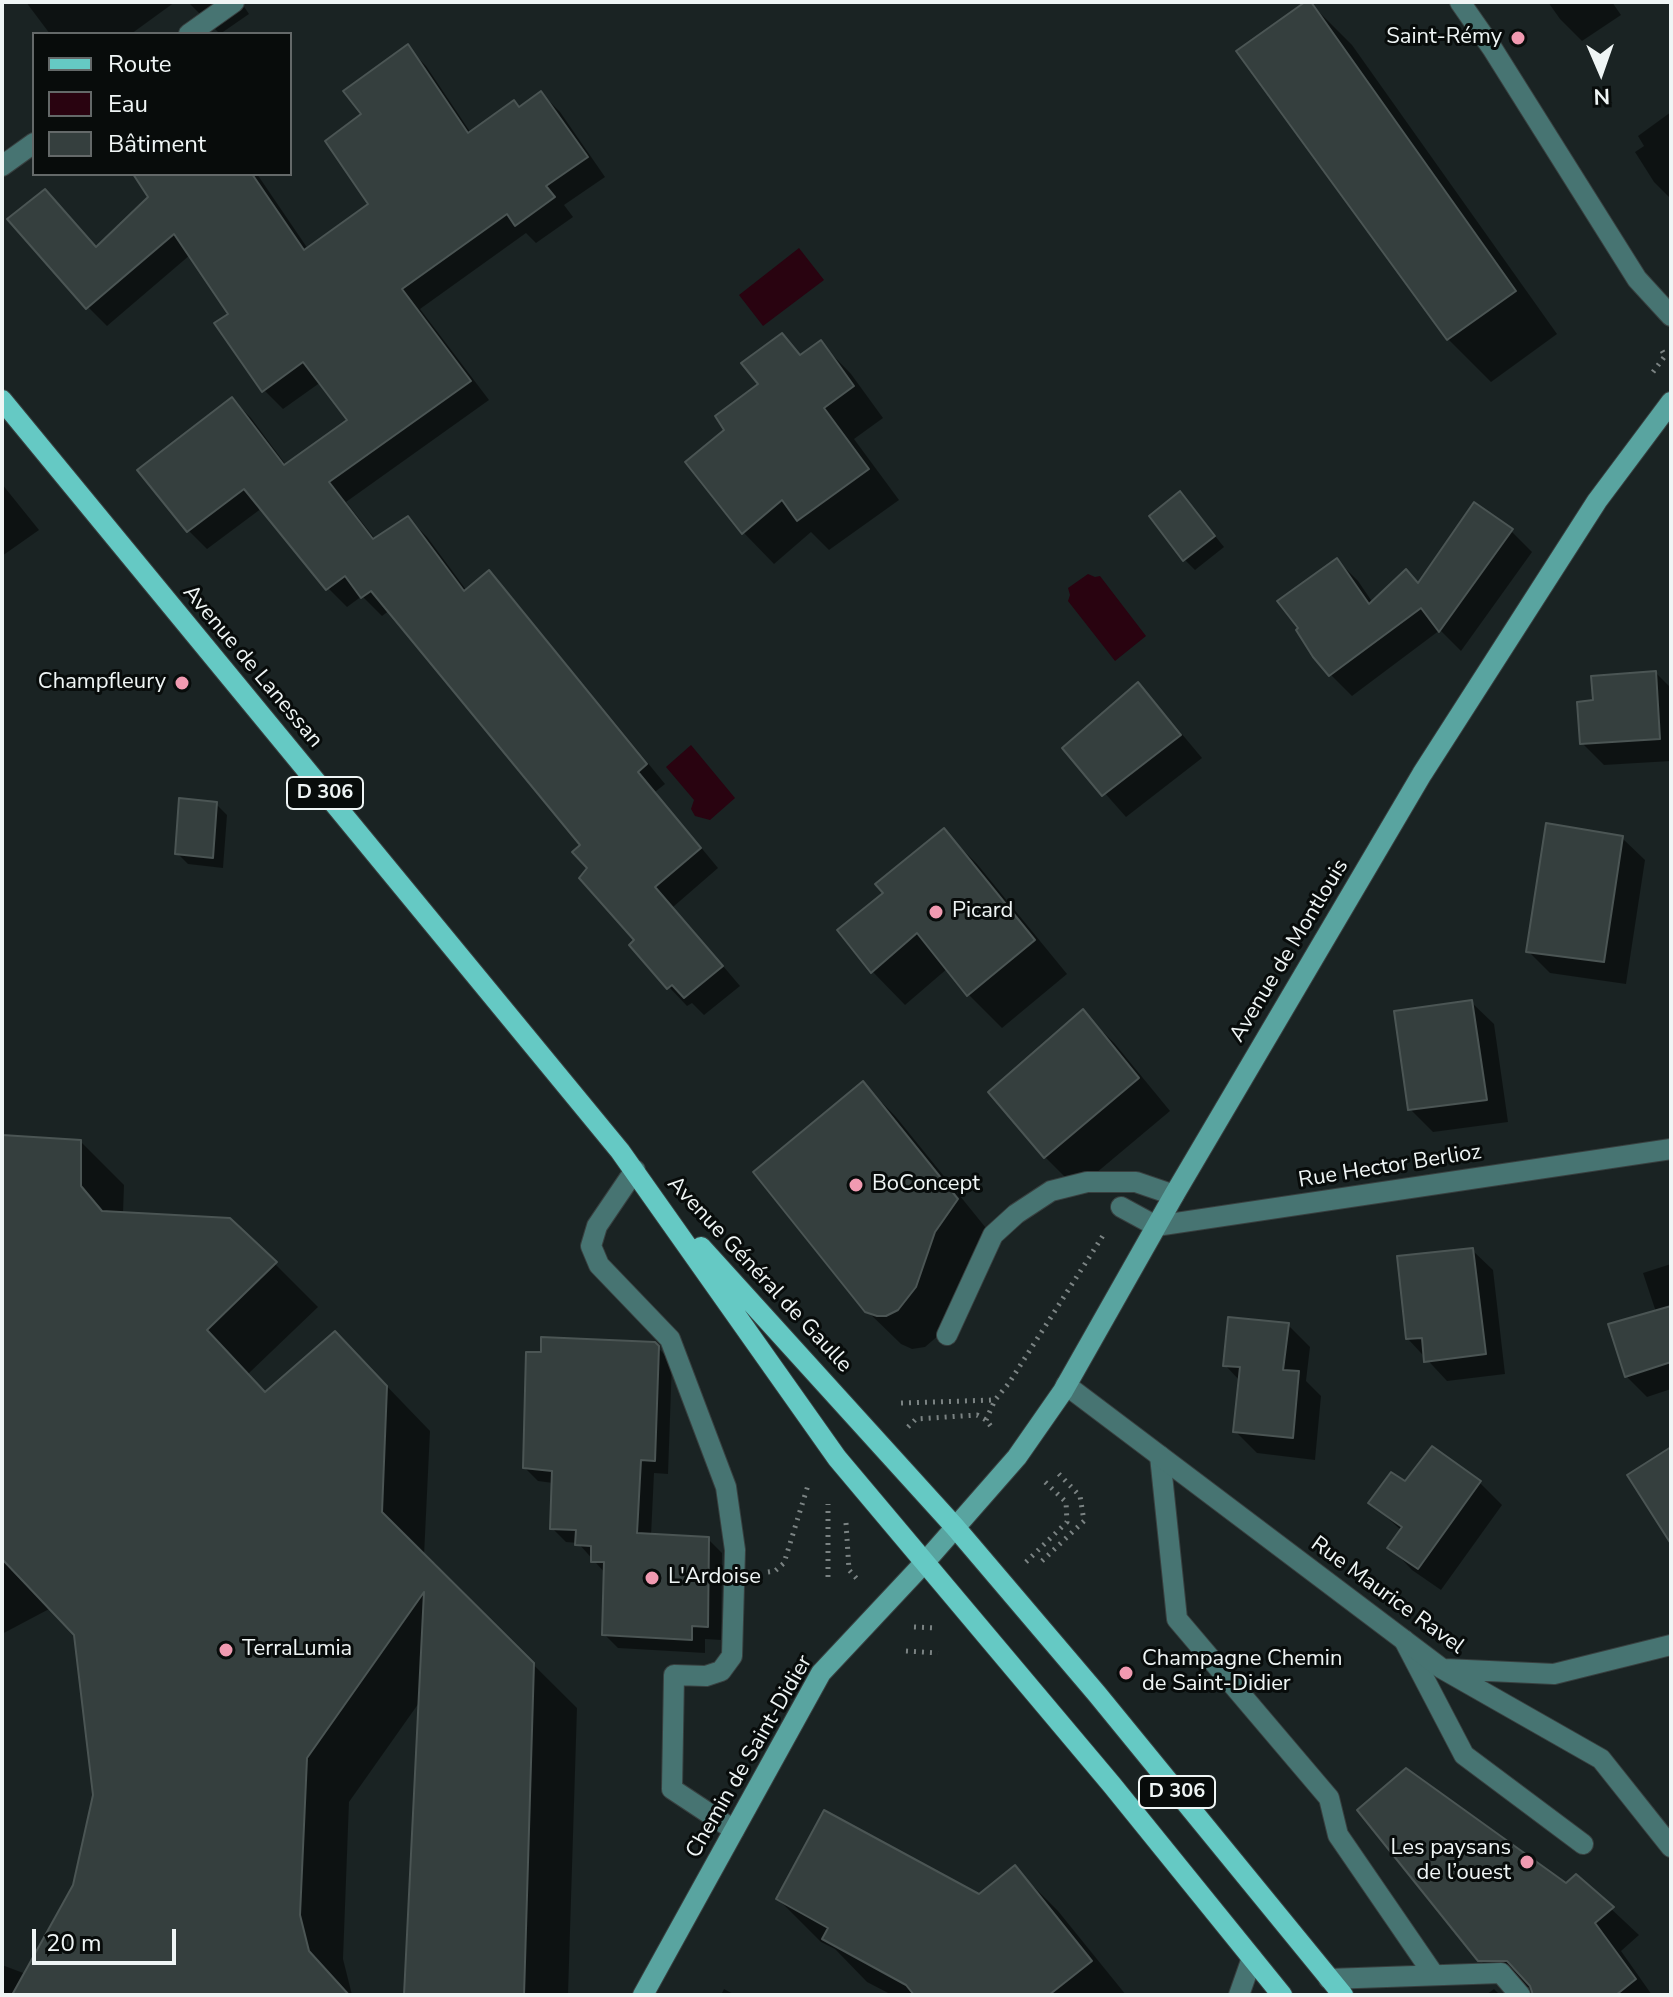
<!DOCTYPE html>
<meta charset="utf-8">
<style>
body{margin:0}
#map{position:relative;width:1673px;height:1997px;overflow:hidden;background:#1a2323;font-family:"Nunito Sans",sans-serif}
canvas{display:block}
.frame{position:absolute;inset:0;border:4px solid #eff5f5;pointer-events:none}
.legend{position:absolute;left:32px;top:32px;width:260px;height:144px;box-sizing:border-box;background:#080c0b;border:2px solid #646969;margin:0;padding:10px 14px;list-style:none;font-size:24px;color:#eff5f5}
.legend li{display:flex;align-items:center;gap:16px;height:40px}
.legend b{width:40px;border:2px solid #646969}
.north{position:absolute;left:1561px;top:32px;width:80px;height:80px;-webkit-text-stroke:6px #080c0b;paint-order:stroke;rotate:178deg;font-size:22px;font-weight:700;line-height:32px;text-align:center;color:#eff5f5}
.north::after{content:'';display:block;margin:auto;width:28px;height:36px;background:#eff5f5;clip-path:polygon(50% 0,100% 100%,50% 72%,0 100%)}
.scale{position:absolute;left:32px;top:1929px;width:144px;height:36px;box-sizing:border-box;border:4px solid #eff5f5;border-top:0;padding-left:10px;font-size:24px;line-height:28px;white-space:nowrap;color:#eff5f5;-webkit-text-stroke:6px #080c0b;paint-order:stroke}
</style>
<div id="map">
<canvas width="1673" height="1997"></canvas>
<div class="frame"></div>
<ul class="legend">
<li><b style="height:10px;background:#65c9c4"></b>Route</li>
<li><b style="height:22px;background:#290310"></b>Eau</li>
<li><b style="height:22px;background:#353f3e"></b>Bâtiment</li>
</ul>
<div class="north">N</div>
<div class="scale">20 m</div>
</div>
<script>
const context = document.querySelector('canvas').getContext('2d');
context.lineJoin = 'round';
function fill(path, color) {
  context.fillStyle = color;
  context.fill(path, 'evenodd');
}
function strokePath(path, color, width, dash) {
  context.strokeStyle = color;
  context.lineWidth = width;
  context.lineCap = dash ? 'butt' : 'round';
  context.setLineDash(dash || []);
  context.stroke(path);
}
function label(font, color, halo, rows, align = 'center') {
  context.font = font + ' "Nunito Sans",sans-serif';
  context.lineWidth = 6;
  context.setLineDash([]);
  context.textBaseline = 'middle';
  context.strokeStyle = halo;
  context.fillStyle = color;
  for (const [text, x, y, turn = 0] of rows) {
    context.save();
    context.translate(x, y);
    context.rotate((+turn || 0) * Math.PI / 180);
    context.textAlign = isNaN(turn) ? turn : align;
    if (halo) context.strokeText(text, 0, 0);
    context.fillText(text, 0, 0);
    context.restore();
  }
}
const water = new Path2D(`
 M799,248l25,32 -61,46 -24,-31z
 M1088,574l7,3 5,-1 46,60 -31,25 -47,-60 2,-6 -2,-7z
 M691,745l44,53 -25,22 -15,-4 -4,-7 3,-9 -28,-33z`);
const shadow = new Path2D(`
 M26,2h149l-44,32h-81z
 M188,2h53l8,12 -29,20z
 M1309,2l43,43 205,289 -66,48 -43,-43z
 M1548,2h64l9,13 -39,26 -22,-22z
 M407,47l19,19 45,67 49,-25 21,-15 19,19 45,65 -41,28 9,12 -37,26 -10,-10 -106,76 69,91 -143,102 30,38 32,-22 19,19 40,54 22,-18 19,19 157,192 -10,8 63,76 -45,39 67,79 -36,29 -12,-12 -5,3 -18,-19 -79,-119 -7,-23 -193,-235 -8,6 -20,-20 -15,11 -19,-19 -66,-80 -55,41 -19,-19 44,-131 19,19 35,47 64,-44 -29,-39 -38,27 -19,-19 -34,-76 -40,-59 -83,71 -19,-19 9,-59 54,-51 -15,-23h121l51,75 63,-45 -7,-90z
 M1671,112v87l-17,-17 -19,-30 9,-6 -6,-10z
 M782,336l20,20 19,-13 30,31 32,44 -29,21 45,61 -70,50 -18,-18 -37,32 -30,-31 -56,-71 39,-32 33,-46z
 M2,484l37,46 -37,26z
 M1180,493l44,54 -29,23 -11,-11z
 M1511,531l21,21 -71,99 -21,-21 -88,66 -21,-21 6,-115 21,21 15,22 46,-18z
 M1656,673l15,15v73l-67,4 -22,-22 13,-41z
 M1138,685l22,23 42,50 -76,59 -61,-69z
 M216,804l11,11 -4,53 -35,-4 -11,-11z
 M944,831l33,33 90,110 -65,54 -34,-34 -20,-26 -43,37 -33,-34 14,-77z
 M1622,838l23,22 -19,124 -76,-11 -22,-22z
 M1471,1002l23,22 14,98 -75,10 -23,-23z
 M1083,1012l32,32 55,67 -93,78 -32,-32z
 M863,1083l33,34 94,116 -22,33 -20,55 -9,14 -14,12 -13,2 -11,-5 -35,-34z
 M2,1137l79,5 43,43 -1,29 106,6 46,44 43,43 -70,67 19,20 110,-18 53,55 -6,125 153,152 -9,287h-162l15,-295 -72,102 -6,157 9,36h-350v-30l24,9 49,-89 20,-90 -20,-161 -24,-26 -49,26z
 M1472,1250l21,20 12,104 -58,7 -39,-42z
 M1671,1264v125l-24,8 -21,-21 30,-64 -13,-39z
 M1288,1325l22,22 -4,34 15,15 -6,64 -58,-7 -22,-22 5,-50 -15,-16z
 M654,1344l18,18 -4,112 -14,-1 -3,63 57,3 14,14 -1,87 -16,-1v14l-87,-5 -14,-14 2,-60 -28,-31 -12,-1 -14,-14 1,-45 -15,-2 -13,-13z
 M1432,1449l48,34 22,22 -61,85 -29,-20 -22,-23 12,-16 -31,-28 34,-20z
 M1015,1868l43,43 68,84h-234l-25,-13 -32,-33 -14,-7 -43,-43 201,-2z
 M1576,1876l63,59 -18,16 31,44h-118l-3,-8h-24l-28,-28z
 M724,1989l11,6h-14z
 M1494,1989l6,6h-14z`);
const building = new Path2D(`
 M1305,2h6l205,289 -69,49 -211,-289z
 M408,44l60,89 46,-33 5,7 22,-16 47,66 -42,29 9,11 -40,29 -8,-12 -105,75 69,92 -142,101 44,57 35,-23 56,75 25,-21 158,194 -9,8 63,76 -46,39 68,79 -39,32 -12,-13 -5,4 -38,-44 5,-5 -55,-62 8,-10 -15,-16 8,-7 -209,-254 -10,7 -16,-22 -19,14 -82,-101 -57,43 -50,-62 95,-73 52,68 63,-45 -44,-58 -41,30 -48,-69 14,-9 -54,-80 -88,75 -79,-90 38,-30 51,58 52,-50 -15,-23h119l52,76 64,-46 -43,-63 36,-27 -18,-23z
 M782,333l18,22 21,-15 33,46 -30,22 45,61 -72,52 -15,-21 -40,34 -57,-72 39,-32 -9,-14 43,-32 -17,-21z
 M1180,491l35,45 -32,25 -34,-45z
 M1474,502l39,27 -74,103 -18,-24 -92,68 -16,-19 -17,-27 2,-2 -21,-27 60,-43 32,46 37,-35 12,14z
 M1656,671l4,68 -80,5 -3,-42 16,-2 -2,-24z
 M1138,682l43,53 -79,61 -40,-48z
 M179,798l38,4 -4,56 -38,-4z
 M1546,823l77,13 -19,126 -78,-10z
 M944,828l91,112 -68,56 -50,-63 -46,40 -34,-43 46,-37 -8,-9z
 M1472,1000l15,100 -79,10 -14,-99z
 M1083,1009l56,69 -95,80 -56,-66z
 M863,1081l95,118 -23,33 -19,55 -18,23 -12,6h-9l-12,-4 -112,-140z
 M2,1135l79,5v46l21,25 128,7 47,44 -70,68 58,62 70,-61 52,55 -5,126 152,151 -10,332h-120l20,-403 -117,166 -7,157 9,36 40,44h-337l61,-110 20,-90 -19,-160 -72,-76z
 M1473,1248l13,106 -62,8 -2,-24 -16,1 -9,-83z
 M1671,1306v56l-46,15 -17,-53z
 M1228,1317l61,6 -6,47 16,1 -6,67 -60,-6 7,-65 -17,-1z
 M541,1337l114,5 4,4 -4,115 -14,-1 -4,73 72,4 -1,90 -16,-1v14l-90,-5 2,-73h-13v-16l-16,-1 1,-15 -26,-1 2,-58 -29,-3 3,-116h15z
 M1432,1446l49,35 -63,88 -31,-21 15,-21 -34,-24 23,-31 14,9z
 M1671,1447v97l-44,-69z
 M1406,1768l160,115 10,-9 38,33 -19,16 41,56 -20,16h-83l-3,-9 -23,-25h-29l-121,-151z
 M824,1810l155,84 36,-29 77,96 -43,34h-135l-8,-10 -84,-46 6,-11 -52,-29z`);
const path = new Path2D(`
 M1653,372l12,-16 -5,-9
 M901,1403l93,-3
 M986,1420l9,-20 14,-17 95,-149
 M908,1427l8,-8 61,-4 9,5 7,9
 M846,1523l3,47 10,11
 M1042,1561l42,-40 -4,-25 -24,-25
 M1026,1562l41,-40 -1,-20 -24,-23
 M768,1572l7,-1 9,-8 25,-81
 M828,1577v-73
 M914,1627l22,1
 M906,1651l32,2`);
const lane = new Path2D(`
 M635,1170l-38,56 -6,20 8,19 71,74 56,148 9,63 -3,106 -11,15 -15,5 -32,-1 -2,114 62,41
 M947,1335l46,-100 23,-21 35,-23 36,-9h49l38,13
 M1160,1456l17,163 152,179 9,37 96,140
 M1404,1640l60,115 119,89
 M1329,1979l172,-6 19,22
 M1239,1995l13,-37`);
const street = new Path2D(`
 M1460,2l32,46 145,231 34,37
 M189,34l45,-32
 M2,166l32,-23
 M1121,1207l35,19 515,-77
 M1066,1385l375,283 160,91 70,88
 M1445,1669l109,5 117,-29`);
const secondary = new Path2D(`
 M643,1995l178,-322 104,-111 92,-105 46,-66 111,-196 248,-421 175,-273 74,-99`);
const primary = new Path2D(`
 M2,400l618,751 217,307 275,327 170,210
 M701,1247l254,280 142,167 246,301`);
const markers = [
 [1518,38,8,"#f19ab1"],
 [182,683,8,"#f19ab1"],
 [936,912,8,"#f19ab1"],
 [856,1185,8,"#f19ab1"],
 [652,1578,8,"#f19ab1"],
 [226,1650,8,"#f19ab1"],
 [1126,1673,8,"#f19ab1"],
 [1527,1862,8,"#f19ab1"]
];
const shields = [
 [325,793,76],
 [1177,1792,76]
];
const shieldNames = [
 ["D 306",325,793],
 ["D 306",1177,1792]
];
const poiNames = [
 ["Saint-Rémy",1502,38,"right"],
 ["Champfleury",166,683,"right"],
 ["Picard",952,912],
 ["BoConcept",872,1185],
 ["L'Ardoise",668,1578],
 ["TerraLumia",242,1650],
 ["Champagne Chemin",1142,1660],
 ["de Saint-Didier",1142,1685],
 ["Les paysans",1511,1849,"right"],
 ["de l’ouest",1511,1874,"right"]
];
const streetNames = [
 ["Avenue de Lanessan",252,667,50],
 ["Avenue de Montlouis",1290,951,-59],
 ["Rue Hector Berlioz",1390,1167,-9],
 ["Avenue Général de Gaulle",759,1275,47],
 ["Rue Maurice Ravel",1387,1596,36],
 ["Chemin de Saint-Didier",750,1757,-60]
];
fill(water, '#290310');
fill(shadow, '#0007');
fill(building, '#353f3e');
strokePath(building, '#4b5554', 2);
strokePath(lane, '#384040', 22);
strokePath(street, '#384040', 22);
strokePath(secondary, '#384040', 22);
strokePath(primary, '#384040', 22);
strokePath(path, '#7b8383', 5, [2, 6]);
strokePath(lane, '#477472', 20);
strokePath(street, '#477472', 20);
strokePath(secondary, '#59a4a0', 20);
strokePath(primary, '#65c9c4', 20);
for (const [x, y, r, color] of markers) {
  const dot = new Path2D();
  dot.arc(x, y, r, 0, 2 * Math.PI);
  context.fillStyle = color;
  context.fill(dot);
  strokePath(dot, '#080c0b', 3);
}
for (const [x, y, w] of shields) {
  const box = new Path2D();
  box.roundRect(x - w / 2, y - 16, w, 32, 6);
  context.fillStyle = '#080c0b';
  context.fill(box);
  strokePath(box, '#eff5f5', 2);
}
label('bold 20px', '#eff5f5', null, shieldNames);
label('22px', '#eff5f5', '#080c0b', poiNames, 'left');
label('22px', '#eff5f5', '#080c0b', streetNames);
</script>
